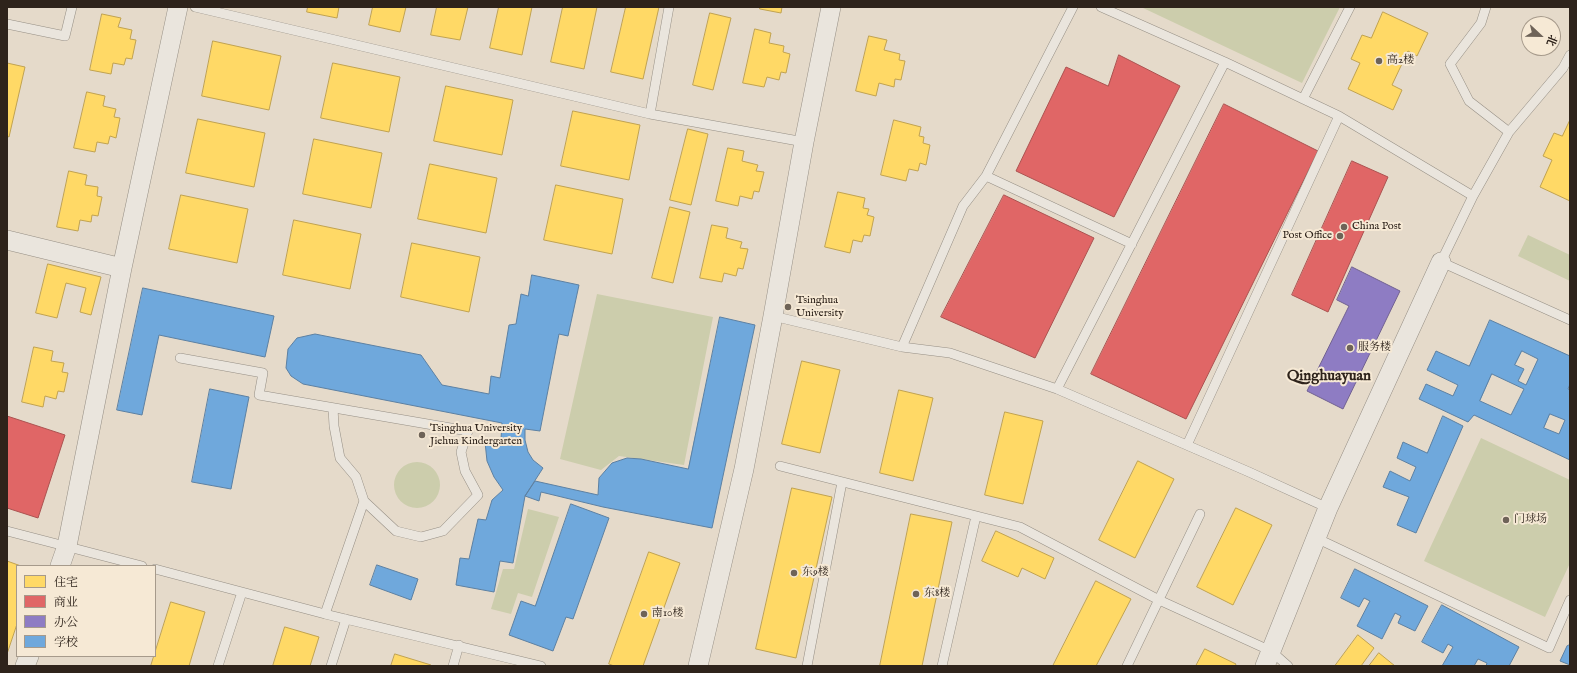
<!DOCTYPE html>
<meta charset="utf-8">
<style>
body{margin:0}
#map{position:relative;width:1577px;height:673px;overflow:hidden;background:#e5daca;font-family:"IM FELL English","Noto Serif SC",serif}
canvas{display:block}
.frame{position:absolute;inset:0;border:8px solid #2e231b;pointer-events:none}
.legend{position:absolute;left:16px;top:565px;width:140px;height:92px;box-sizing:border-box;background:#f6e9d5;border:1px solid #a69a8b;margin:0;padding:5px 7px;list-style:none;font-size:12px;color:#2e231b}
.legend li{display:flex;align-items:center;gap:8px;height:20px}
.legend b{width:20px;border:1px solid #a69a8b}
.north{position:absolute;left:1521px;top:16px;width:40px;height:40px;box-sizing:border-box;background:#f6e9d5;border:1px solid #a69a8b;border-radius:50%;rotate:112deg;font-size:11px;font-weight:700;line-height:16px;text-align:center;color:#2e231b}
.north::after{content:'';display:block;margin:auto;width:14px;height:18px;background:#6e6358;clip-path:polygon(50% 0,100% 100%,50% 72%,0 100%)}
</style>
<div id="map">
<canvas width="1577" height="673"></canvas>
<div class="frame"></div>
<ul class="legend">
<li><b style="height:11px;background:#ffd966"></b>住宅</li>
<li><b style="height:11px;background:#e06666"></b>商业</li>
<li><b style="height:11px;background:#8e7cc3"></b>办公</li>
<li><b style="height:11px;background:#6fa8dc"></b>学校</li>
</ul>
<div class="north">北</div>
</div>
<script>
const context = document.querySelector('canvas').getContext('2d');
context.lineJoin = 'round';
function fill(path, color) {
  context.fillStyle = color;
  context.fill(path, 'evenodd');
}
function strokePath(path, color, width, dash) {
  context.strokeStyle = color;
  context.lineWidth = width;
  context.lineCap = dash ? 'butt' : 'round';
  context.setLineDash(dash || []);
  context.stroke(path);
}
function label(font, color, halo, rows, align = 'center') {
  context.font = font + ' "IM FELL English","Noto Serif SC",serif';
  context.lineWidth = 4;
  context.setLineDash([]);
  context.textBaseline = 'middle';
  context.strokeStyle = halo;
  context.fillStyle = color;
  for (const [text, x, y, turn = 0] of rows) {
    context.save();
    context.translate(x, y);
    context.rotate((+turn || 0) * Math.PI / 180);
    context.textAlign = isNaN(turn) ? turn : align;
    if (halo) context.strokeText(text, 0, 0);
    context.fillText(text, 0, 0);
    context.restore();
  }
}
const green = new Path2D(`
 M1141,7h199l-38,76z
 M1528,235l42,20v26l-52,-25z
 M597,294l116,23 -29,148 -65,-9 -18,14 -41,-11z
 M1481,438l89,42v83l-25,54 -121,-56z
 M394 485a23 23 0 1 1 46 0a23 23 0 1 1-46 0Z
 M528,509l31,8 -27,80 -14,-4 -7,21 -20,-5 12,-40h11z`);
const homes = new Path2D(`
 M308,7h31l-2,11 -30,-6z
 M373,7h33l-6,25 -31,-7z
 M437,7h31l-8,33 -29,-5z
 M499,7h33l-10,48 -32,-7z
 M563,7h34l-13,62 -33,-7z
 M626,7h33l-16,72 -32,-7z
 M760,7h22l-1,6 -21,-4z
 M1383,12l45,21 -11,23 -9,-5 -16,34 10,5 -9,20 -45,-21 12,-26 -9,-4 11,-24 9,3z
 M710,13l21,5 -18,72 -20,-5z
 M102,14l19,4 -3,9 14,3 -2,9 6,1 -4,19 -6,-1 -2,7 -11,-2 -2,11 -21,-4z
 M755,29l16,4 -2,10 15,3 -1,6 7,2 -4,19 -5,-1 -2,8 -12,-3 -3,10 -21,-4z
 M869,36l18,4 -3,10 16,4 -1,6 6,1 -4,19 -6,-1 -1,8 -15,-4 -3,13 -20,-5z
 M213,41l68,15 -12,54 -67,-14z
 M7,63l18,4 -16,70 -2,-1z
 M333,63l67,14 -11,55 -68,-14z
 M446,86l67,14 -11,55 -68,-14z
 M87,92l18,4 -2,10 13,3 -2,8 6,1 -4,20 -6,-2 -2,8 -11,-2 -2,10 -21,-4z
 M573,111l67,14 -11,55 -68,-14z
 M198,119l67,14 -11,54 -68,-14z
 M894,120l27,7 -2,9 5,1 -1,6 7,2 -4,20 -6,-2 -2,8 -9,-2 -3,12 -25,-6z
 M1570,120v81l-30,-14 12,-27 -9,-4 11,-23 8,3z
 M688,129l20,5 -17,71 -21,-5z
 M314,139l68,14 -11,55 -68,-14z
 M728,148l16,3 -2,10 16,4 -2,6 8,1 -5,20 -5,-1 -2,8 -12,-3 -2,10 -22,-5z
 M430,164l67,14 -11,55 -68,-14z
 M69,171l18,4 -2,10 13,2 -1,9 5,1 -4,19 -6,-1 -1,7 -11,-2 -2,11 -21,-4z
 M556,185l67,14 -11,55 -68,-14z
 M838,192l27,6 -2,10 6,1 -2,6 7,2 -4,19 -6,-1 -2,7 -9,-2 -3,13 -25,-6z
 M181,195l67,14 -11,54 -68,-14z
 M670,207l20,5 -17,71 -21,-5z
 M294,220l67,14 -11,55 -67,-14z
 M712,225l16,3 -2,10 16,4 -2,6 8,1 -5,20 -5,-1 -2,8 -12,-3 -2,9 -22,-4z
 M412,243l68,14 -11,55 -68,-15z
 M48,264l53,13 -10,38 -11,-3 6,-24 -20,-5 -9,35 -21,-5z
 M34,347l19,4 -2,10 13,2 -2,9 6,1 -4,19 -6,-1 -2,8 -11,-3 -2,11 -21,-5z
 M802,361l38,9 -20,83 -38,-9z
 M899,390l34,8 -20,83 -33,-8z
 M1005,412l38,9 -20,83 -38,-9z
 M1138,461l36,18 -39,79 -36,-18z
 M792,488l40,9 -36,161 -40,-9z
 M1236,508l36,17 -39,80 -36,-18z
 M911,514l41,8 -30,144h-42z
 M996,531l58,27 -9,21 -23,-11 -4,9 -36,-16z
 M649,552l31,11 -37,103h-29l-5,-2z
 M7,561l14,5h-4v58l-10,30z
 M1096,581l35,18 -35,67h-43z
 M171,602l34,10 -16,54h-38z
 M285,627l34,10 -9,29h-37z
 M1358,635l16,13 -13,18h-26z
 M1205,649l31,15 -1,2h-39z
 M1379,653l16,13h-26z
 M395,654l36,11 -1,1h-39z`);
const shops = new Path2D(`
 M1119,55l61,31 -66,131 -98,-46 50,-104 42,19z
 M1224,104l94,47 -132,268 -95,-45z
 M1352,161l36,16 -60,135 -36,-17z
 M1004,195l90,43 -59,120 -94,-41z
 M7,416l58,19 -27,83 -31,-10z`);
const offices = new Path2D(`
 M1352,267l48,24 -57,118 -36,-18 42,-85 -12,-6z`);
const schools = new Path2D(`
 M532,275l47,10 -11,51 -9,-2 -19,97 -15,-2v11l3,12 5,8 10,8 -18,28 -12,67 -13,-2 -6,31 -38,-7 4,-27 9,1 9,-40 8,1 6,-20 11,-10 -9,-13 -7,-16 -2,-19 16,-3 1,-16 -199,-39 -12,-8 -5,-8 2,-19 9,-11 18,-4 106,21 21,30 47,9 2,-18 9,2 9,-53 7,-1 5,-30 7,2z
 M143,288l131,28 -9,41 -106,-22 -17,80 -25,-5z
 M720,317l35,8 -43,203 -109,-21 -62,-15 -2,9 -14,-5 10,-15 63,14 1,-17 13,-15 15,-5 14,1 47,10z
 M1490,320l80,36v28l-2,5 2,1v70l-96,-45 -6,7 -49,-23 7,-15 27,12 5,-11 -31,-15 9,-19 33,15zM1522,351l16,8 -12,26 -8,-4 6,-12 -9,-4zM1492,374l32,15 -13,26 -31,-14zM1550,414l15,6 -6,14 -15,-6z
 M210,389l39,8 -18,92 -39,-7z
 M1443,416l20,10 -47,107 -19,-8 12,-28 -26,-10 7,-16 20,10 6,-14 -19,-9 6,-16 24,11z
 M571,504l38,14 -36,101 -7,-2 -13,34 -44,-16 12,-34 14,5z
 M377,565l41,14 -7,21 -41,-15z
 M1355,569l73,37 -13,25 -17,-8 3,-7 -6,-3 -13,26 -25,-13 13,-25 -6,-3 -5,9 -18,-9z
 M1442,605l77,42 -10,19h-23l1,-3 -9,-4 -4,7h-32l11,-19 -5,-3 -5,9 -21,-11z
 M1570,645v20l-10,-4 7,-15z`);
const lane = new Path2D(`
 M195,7l455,107 154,28
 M1101,7l124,55 114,54 134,80 -32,66 129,58
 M1486,7l-5,16 -31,41 19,37 40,31
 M7,24l58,12 7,-29
 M1303,99l47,-92
 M650,114l19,-107
 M986,176l87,-169
 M1473,196l36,-64 54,-64 7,-13
 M773,316l129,31 48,6 107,36 192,83 79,36
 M902,347l61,-141 23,-30 146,68
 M180,358l83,15 -4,22 209,36 -7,21 4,19 13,24 -35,36 -22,6 -25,-6 -32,-30 -39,113
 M1057,389l168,-327
 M333,408l1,18 6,32 16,19 8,24
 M1187,445l152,-329
 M780,466l240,61 139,73 112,51 17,15
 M7,531l135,35
 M1316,538l233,110 21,-48
 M155,569l170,45 216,52
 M218,666l24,-74
 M331,666l15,-47
 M453,666l6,-21
 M807,666l35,-184
 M942,666l34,-150
 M1127,666l73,-152`);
const street = new Path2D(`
 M7,240l115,28
 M60,566l7,-20 55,-278 56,-261
 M25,666l4,-10
 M698,666l46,-197 29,-153 31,-174 27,-135
 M1265,666l63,-158 113,-246`);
const markers = [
 [1379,61,4,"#6e6358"],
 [1344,227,4,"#6e6358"],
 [1340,236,4,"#6e6358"],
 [788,307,4,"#6e6358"],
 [1350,348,4,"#6e6358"],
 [422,435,4,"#6e6358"],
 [1506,520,4,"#6e6358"],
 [794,573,4,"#6e6358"],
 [916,594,4,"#6e6358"],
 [644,614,4,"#6e6358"]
];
const poiNames = [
 ["高2楼",1387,61],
 ["China Post",1352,227],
 ["Post Office",1332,236,"right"],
 ["Tsinghua",796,301],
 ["University",796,314],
 ["服务楼",1358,348],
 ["Tsinghua University",430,429],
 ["Jiehua Kindergarten",430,442],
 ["门球场",1514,520],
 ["东9楼",802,573],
 ["东8楼",924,594],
 ["南10楼",652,614]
];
const districtNames = [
 ["Qinghuayuan",1329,377]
];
fill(green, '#cccdac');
fill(homes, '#ffd966');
strokePath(homes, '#c0a250', 1);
fill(shops, '#e06666');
strokePath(shops, '#ab5250', 1);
fill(offices, '#8e7cc3');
strokePath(offices, '#716191', 1);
fill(schools, '#6fa8dc');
strokePath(schools, '#5c80a2', 1);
strokePath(lane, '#968f85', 10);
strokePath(street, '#968f85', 20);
strokePath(lane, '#eae5dd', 9);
strokePath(street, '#eae5dd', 19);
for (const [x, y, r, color] of markers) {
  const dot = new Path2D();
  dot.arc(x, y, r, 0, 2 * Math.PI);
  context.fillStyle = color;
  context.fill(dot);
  strokePath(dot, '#f6e9d5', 1.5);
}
label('11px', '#2e231b', '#f6e9d5', poiNames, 'left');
label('bold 15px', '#2e231b', '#f6e9d5', districtNames);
</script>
